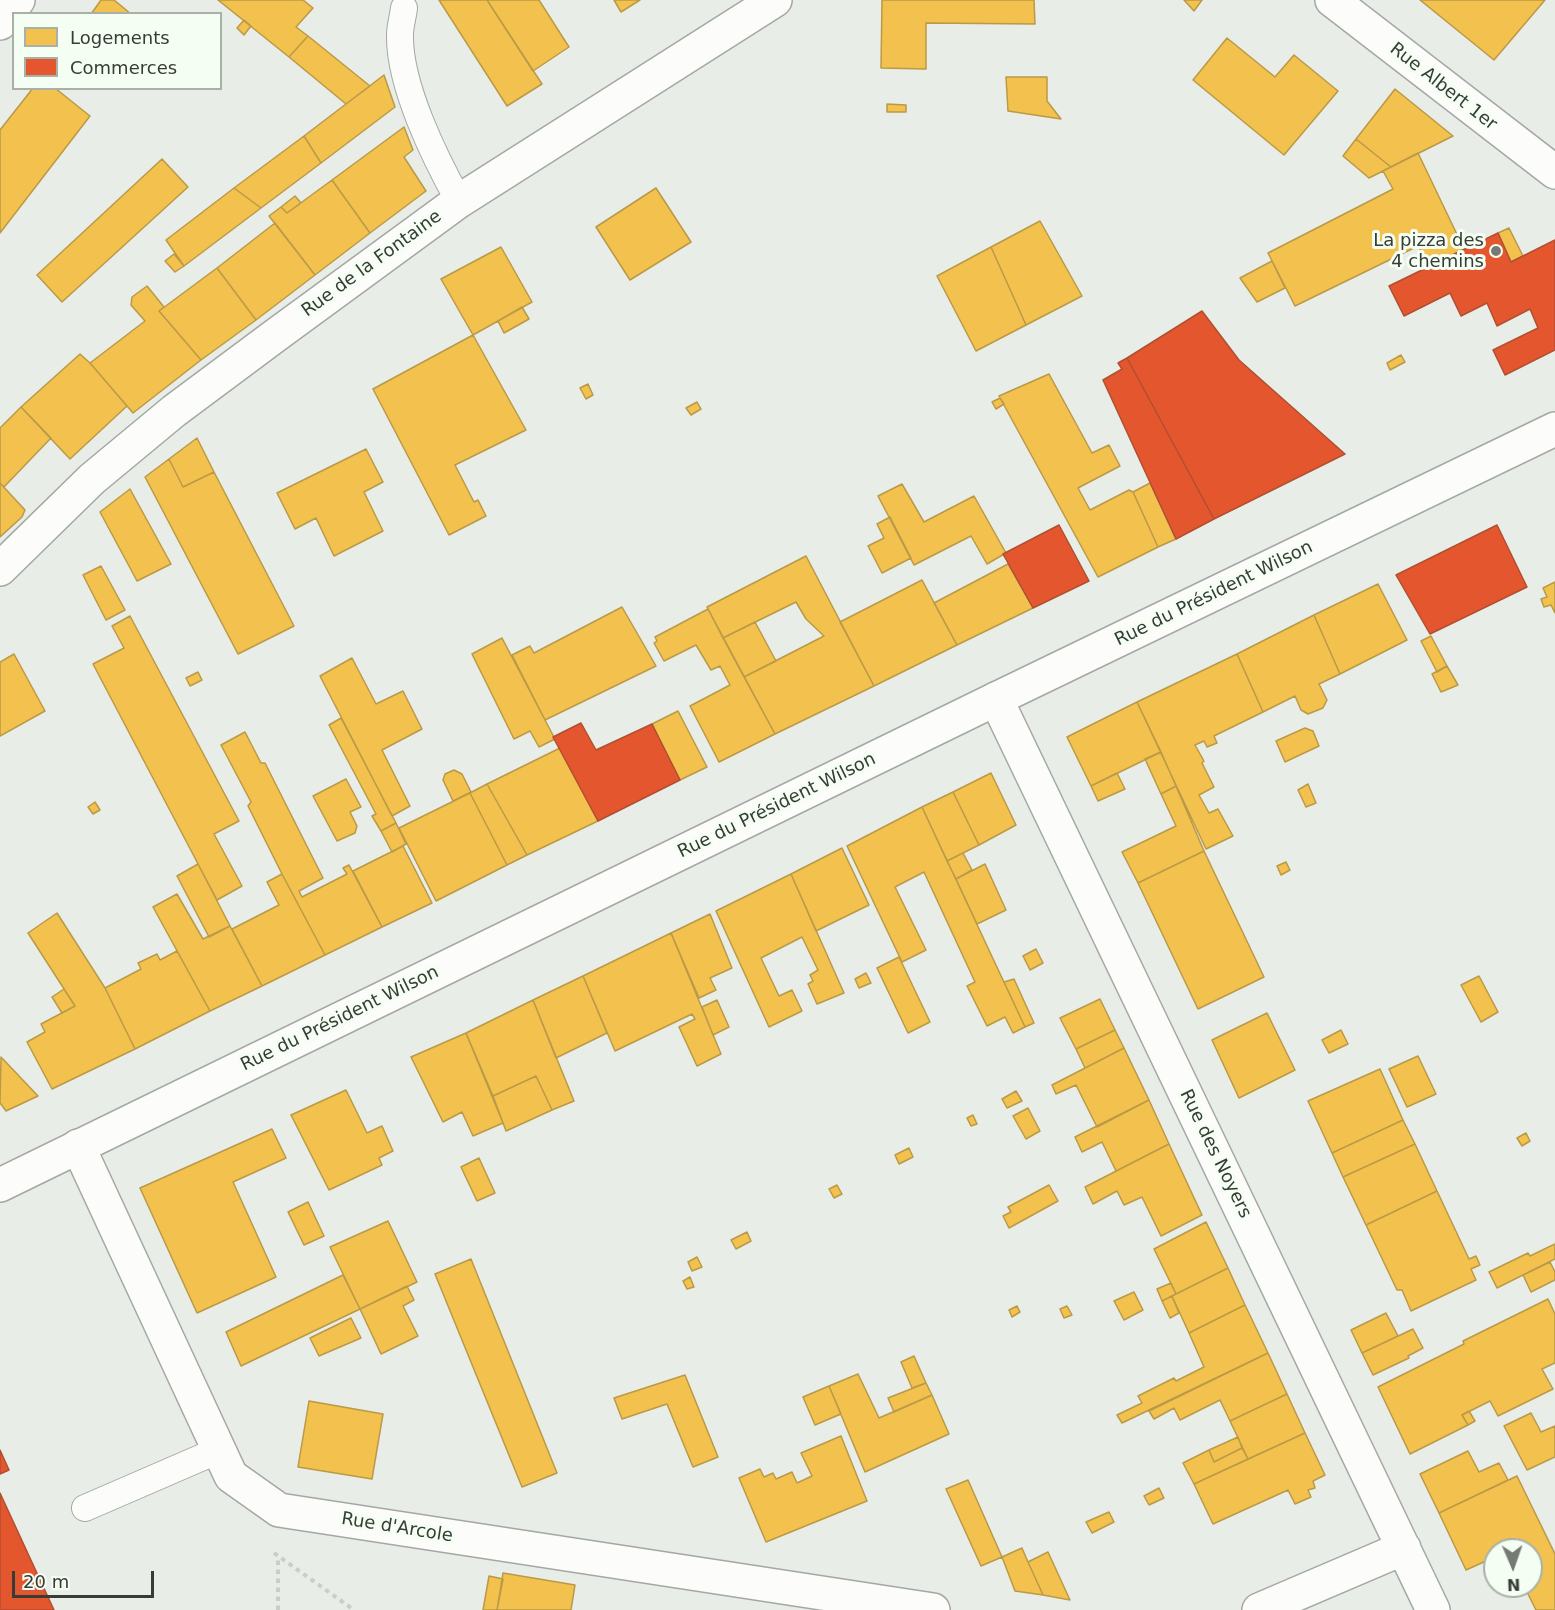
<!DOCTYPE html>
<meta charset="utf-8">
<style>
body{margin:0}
#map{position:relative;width:1555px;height:1610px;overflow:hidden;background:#e8eee7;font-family:"DejaVu Sans",sans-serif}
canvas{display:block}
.legend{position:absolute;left:12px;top:12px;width:210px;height:78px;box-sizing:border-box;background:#f4fef2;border:2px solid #a9b0a7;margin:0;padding:8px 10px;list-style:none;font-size:18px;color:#383c37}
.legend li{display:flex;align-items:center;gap:12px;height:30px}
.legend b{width:30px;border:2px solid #a9b0a7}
.north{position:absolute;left:1483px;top:1538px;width:60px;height:60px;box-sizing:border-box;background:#f4fef2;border:2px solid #a9b0a7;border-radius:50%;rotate:178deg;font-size:16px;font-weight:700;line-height:24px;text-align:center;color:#383c37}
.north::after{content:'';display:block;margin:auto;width:21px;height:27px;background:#767a75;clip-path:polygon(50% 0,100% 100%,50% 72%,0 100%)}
.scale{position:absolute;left:12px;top:1571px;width:142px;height:27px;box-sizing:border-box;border:3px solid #383c37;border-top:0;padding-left:8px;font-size:18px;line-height:21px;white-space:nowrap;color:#383c37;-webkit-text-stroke:4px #f4fef2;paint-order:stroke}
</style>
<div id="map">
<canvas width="1555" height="1610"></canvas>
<ul class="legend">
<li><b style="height:16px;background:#f2c14e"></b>Logements</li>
<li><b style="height:16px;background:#e4572e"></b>Commerces</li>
</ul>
<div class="north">N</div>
<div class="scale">20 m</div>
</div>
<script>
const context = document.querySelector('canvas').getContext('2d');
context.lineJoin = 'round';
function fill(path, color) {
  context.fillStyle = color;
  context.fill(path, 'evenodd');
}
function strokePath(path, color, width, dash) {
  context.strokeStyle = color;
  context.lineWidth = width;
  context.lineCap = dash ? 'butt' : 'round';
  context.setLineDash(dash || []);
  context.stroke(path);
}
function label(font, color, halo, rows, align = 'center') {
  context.font = font + ' "DejaVu Sans",sans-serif';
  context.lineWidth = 6;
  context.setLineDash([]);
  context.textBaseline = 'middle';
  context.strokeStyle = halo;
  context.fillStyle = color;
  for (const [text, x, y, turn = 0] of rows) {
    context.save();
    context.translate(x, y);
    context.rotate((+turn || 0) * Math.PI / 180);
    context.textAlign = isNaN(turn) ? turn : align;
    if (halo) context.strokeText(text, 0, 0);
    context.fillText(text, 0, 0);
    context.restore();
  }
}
const homes = new Path2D(`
 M101,0h13l17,14h-40z
 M218,0h85l10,8 -17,19 12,9 -19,21z
 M439,0h48l55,84 -35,22z
 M487,0h52l30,47 -36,24z
 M614,0h26l-19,12z
 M882,0h152l1,24 -109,-1v46l-45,-1z
 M1184,0h18l-8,11z
 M1420,0h125l-51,60z
 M244,20l7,6 -7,9 -7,-7z
 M308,36l62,50 -24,18 -57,-47z
 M1227,38l48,39 19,-22 44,36 -54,64 -91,-75z
 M384,75l11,32 -74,56 -17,-27z
 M1006,77h41v24l14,18 -53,-8z
 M33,88h22l35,28 -90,117v-103z
 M1395,89l58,47 -62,31 -35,-28z
 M887,104l19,1v7h-19z
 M404,127l9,23 -9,7 22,34 -56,42 -38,-53z
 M304,136l17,27 -60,45 -27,-20z
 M1356,139l35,28 -22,11 -26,-22z
 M1418,153l46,96 -35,17 -11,-20 -123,60 -27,-53 125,-64 -10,-18z
 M162,159l26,28 -126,115 -25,-27z
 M332,180l38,53 -55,42 -46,-59 12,-9 6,6z
 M234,188l27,20 -77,58 -18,-26z
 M656,188l35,54 -61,38 -34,-53z
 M295,196l6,7 -14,10 -6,-6z
 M1040,221l42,75 -56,29 -35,-78z
 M275,223l40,52 -59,45 -39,-52z
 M1509,228l14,28 -12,6 -13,-29z
 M501,247l31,55 -59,33 -32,-56z
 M991,247l35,78 -50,26 -39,-75z
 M174,254l10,12 -9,6 -10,-11z
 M1272,261l13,27 -28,14 -17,-24z
 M217,268l39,52 -55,40 -42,-49z
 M147,286l17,21 -5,4 42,49 -68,53 -43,-50 55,-42 -14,-16 1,-8z
 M522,307l7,12 -25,14 -6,-12z
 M473,335l53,95 -71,35 19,37 4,-2 8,16 -37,19 -76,-146z
 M80,354l10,9 37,43 -57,53 -49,-52z
 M1401,355l4,7 -15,8 -3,-7z
 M1049,374l43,79 17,-8 11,21 -42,22 12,22 39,-20 4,2 25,55 -60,30 -99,-181z
 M588,384l5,11 -7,4 -6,-11z
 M1000,398l4,6 -8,5 -4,-7z
 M697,402l4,7 -10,6 -5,-7z
 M21,407l30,31 -47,49 -4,-4v-55z
 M197,438l17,34 -31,15 -14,-28z
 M366,449l17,33 -19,10 19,39 -49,25 -18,-38 -21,11 -18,-36z
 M169,459l14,28 31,-15 80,154 -56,28 -93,-177z
 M0,483l25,27 -3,7 -22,20z
 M1150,483l26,56 -18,8 -25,-55z
 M902,484l22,38 50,-26 32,57 -19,11 -16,-28 -57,29 -36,-69z
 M130,489l41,75 -34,17 -37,-69z
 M890,517l21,41 -29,15 -14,-27 16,-8 -7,-14z
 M806,556l68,130 -99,48 -31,-57 80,-41 -18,-17 -10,-17 -73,36 -16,-31z
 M1008,564l25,44 -76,37 -23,-42z
 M101,566l24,44 -19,10 -23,-45z
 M922,580l35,65 -83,41 -34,-64z
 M1555,582v31l-4,-8 -7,2 -3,-8 6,-2 -4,-9z
 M1378,584l29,56 -67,34 -26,-59z
 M622,607l34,59 -111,54 -33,-65 18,-9 4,7z
 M708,609l67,125 -56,28 -29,-56 40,-21 -10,-19 -9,4 -15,-25 -32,16 -10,-18 3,-2 -2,-4z
 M1314,615l26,59 -21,10 8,16 -4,8 -15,6 -7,-4 -6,-14 -32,16 -26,-58z
 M130,616l109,205 -25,13 28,52 -25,14 -124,-236 31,-16 -12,-22z
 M755,622l21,39 -32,16 -21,-39z
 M1431,636l16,30 -10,6 -16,-31z
 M502,638l53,101 -16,8 -9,-16 -16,8 -42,-85z
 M14,654l31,57 -45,25v-74z
 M1237,654l26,58 -49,24 3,7 -10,4 -3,-6 -9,4 9,16 -2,2 12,24 -15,8 10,18 9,-4 15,27 -27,13 -69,-147z
 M352,658l24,46 27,-13 19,38 -40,21 28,56 -18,10 -72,-140z
 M1447,666l11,19 -17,7 -9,-18z
 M198,672l4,8 -12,6 -4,-8z
 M1137,702l24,50 -70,34 -24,-49z
 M678,711l29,56 -27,13 -28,-56z
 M341,718l55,105 -15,8 -9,-15 4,-2 -47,-89z
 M1305,728l8,3 6,15 -34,16 -9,-21z
 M245,732l16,31h4l58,115 -24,13 3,6 45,-23 -4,-6 6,-3 33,62 -57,28 -43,-81 -34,-68 3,-4 -30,-57z
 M560,748l38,73 -71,34 -40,-71z
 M1161,752l15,34 -15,8 -16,-35z
 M454,770l8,4 9,18 -18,9 -10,-21 2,-6z
 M991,773l25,52 -37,20 -26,-53z
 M1117,773l8,16 -27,12 -7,-15z
 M346,779l15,28 -11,5 7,14 -2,7 -18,8 -24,-45z
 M487,784l40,71 -20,10 -37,-72z
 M1308,784l8,19 -10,4 -8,-17z
 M1176,786l28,65 -66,32 -16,-31 54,-26 -15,-32z
 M953,792l26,53 -32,16 -25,-54z
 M470,793l37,72 -71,36 -37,-73z
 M95,802l5,8 -7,4 -5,-7z
 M922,807l103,220 -12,6 -8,-16 -18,9 -20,-40 8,-4 -51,-110 -29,15 31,63 -24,12 -55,-116z
 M396,823l10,21 -14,8 -11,-21z
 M403,846l29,57 -50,24 -29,-56z
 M842,848l27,57 -53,26 -25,-57z
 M1204,851l60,126 -66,32 -60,-126z
 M963,853l9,17 -16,9 -9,-18z
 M1286,862l4,8 -9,5 -4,-9z
 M198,864l32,62 -21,11 -32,-61z
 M985,864l21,46 -29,14 -21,-45z
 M282,874l43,81 -63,31 -30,-57 47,-24 -12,-23z
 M791,874l53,119 -27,11 -9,-20 5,-3 -3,-6 8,-5 -16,-33 -41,21 18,38 13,-6 10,21 -33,16 -53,-116z
 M177,894l26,45 27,-13 32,60 -52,25 -57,-104z
 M57,913l48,75 30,61 -83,40 -25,-47 18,-10 -4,-8 34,-18 -47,-73z
 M710,914l22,54 -22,10 6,12 -17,8 -28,-65z
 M671,933l50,121 -24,12 -18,-39 16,-8 -3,-5 -77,37 -32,-75z
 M1036,949l7,14 -13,7 -7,-14z
 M177,951l33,60 -75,38 -30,-61 36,-19 -3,-6 19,-9 3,6z
 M899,957l31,65 -22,11 -31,-65z
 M866,973l5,10 -12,5 -4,-9z
 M583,976l24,57 -51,25 -23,-58z
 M1479,976l19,36 -17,10 -20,-37z
 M1014,979l20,44 -9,4 -21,-45z
 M64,989l11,17 -13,7 -10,-16z
 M1100,999l15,31 -39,19 -16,-31z
 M533,1000l41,101 -22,9 -16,-34 -43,20 -27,-63z
 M717,1000l12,27 -16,8 -11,-28z
 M1267,1013l28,57 -56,28 -27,-58z
 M1115,1030l9,18 -39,20 -9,-19z
 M1341,1030l7,14 -19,9 -7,-13z
 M466,1033l37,90 -30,13 -11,-24 -19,10 -32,-65z
 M1124,1048l25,52 -52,27 -21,-42 -20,9 -4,-9z
 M1418,1056l18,38 -29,13 -18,-38z
 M1,1057l37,39 -32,15 -6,-8z
 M1380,1069l23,51 -71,33 -24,-52z
 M536,1076l16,34 -46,21 -13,-35z
 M346,1090l21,43 15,-7 11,25 -14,7 3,7 -53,25 -38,-75z
 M1016,1091l6,10 -15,7 -5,-9z
 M1149,1100l20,44 -53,27 -14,-29 -20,10 -7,-15z
 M1028,1108l12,23 -14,8 -13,-23z
 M973,1115l4,9 -6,2 -4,-8z
 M1403,1120l12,24 -72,33 -11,-24z
 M272,1129l14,29 -53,24 43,95 -79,36 -57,-125z
 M1526,1133l4,8 -8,5 -5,-8z
 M1169,1144l33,71 -41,21 -19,-39 -18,8 -7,-14 -24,13 -8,-17z
 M1415,1144l22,47 -71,34 -23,-48z
 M909,1148l4,9 -14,7 -4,-9z
 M479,1158l16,35 -18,8 -16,-34z
 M837,1185l5,9 -8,4 -5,-9z
 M1049,1185l9,16 -49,27 -6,-12 8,-4 -3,-5z
 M1437,1191l32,68 7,-3 4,9 -9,4 5,11 -65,31 -9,-21h-5l-31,-65z
 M308,1202l16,34 -20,9 -16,-33z
 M388,1221l29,61 -57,27 -30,-62z
 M1206,1222l22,46 -52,26 -22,-45z
 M747,1232l4,9 -15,8 -5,-9z
 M1555,1244v15l-58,29 -8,-16 39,-19 2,3z
 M697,1257l5,10 -10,4 -4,-9z
 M471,1259l86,214 -35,14 -87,-213z
 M1550,1262l5,10v8l-24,12 -8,-17z
 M1228,1268l17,37 -56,28 -17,-37z
 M343,1275l17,34 -119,57 -15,-34z
 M690,1277l4,10 -7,2 -4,-8z
 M1171,1283l5,11 -14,7 -5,-12z
 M407,1286l7,14 -11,6 15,30 -37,18 -21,-45z
 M1134,1292l9,18 -19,10 -10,-19z
 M1172,1296l7,17 -9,5 -8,-17z
 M1548,1299l7,15v49l-13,6 11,20 -55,27 -8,-15 -28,14 6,10 -58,29 -32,-67 86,-43 -1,-3z
 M1245,1305l23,48 -146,70 -5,-8 25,-12 -4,-7 36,-18 2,3 28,-14 -15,-34z
 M1017,1306l3,6 -8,5 -3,-7z
 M1067,1306l5,9 -8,3 -4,-9z
 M1386,1313l12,23 -36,17 -11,-23z
 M351,1318l10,20 -42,18 -9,-18z
 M1413,1329l10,19 -15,8 1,2 -36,17 -11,-22z
 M1268,1353l19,41 -57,27 -10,-21 -40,20 -6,-12 -20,11 -5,-8z
 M914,1356l12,27 -14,5 -11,-26z
 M858,1374l21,44 53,-23 17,39 -84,38 -36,-86z
 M685,1375l33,82 -25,10 -26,-63 -45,15 -8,-21z
 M926,1383l6,12 -38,17 -6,-14z
 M829,1386l12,28 -26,11 -12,-28z
 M1287,1394l18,39 -57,26 -18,-38z
 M309,1401l74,13 -11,65 -74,-12z
 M1469,1411l6,10 -7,4 -6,-10z
 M1531,1413l10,19 14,-6v31l-28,13 -23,-44z
 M1305,1433l20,42 -12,6 2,7 -7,2 3,7 -16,7 -7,-14 -75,34 -19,-40z
 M841,1436l26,65 -101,41 -27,-64 21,-9 4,8 9,-4 3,6 16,-7 5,11 15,-7 -11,-23z
 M1238,1437l4,11 -28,14 -5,-12z
 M1242,1448l6,11 -54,25 -11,-21 26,-13 5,12z
 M1468,1451l11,21 20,-9 9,17 -69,33 -19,-39z
 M1517,1476l38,78v56h-19l-12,-24h7v-36h-36v7l-29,13 -27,-57z
 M968,1480l34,77 -21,9 -35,-77z
 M1159,1488l5,10 -15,7 -5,-9z
 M1109,1512l5,10 -22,11 -6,-11z
 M1022,1548l6,14 15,33 -28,-4 -13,-34z
 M1048,1552l22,48 -27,-5 -15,-33z
 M503,1573l72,12 -4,25h-74z
 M489,1576l14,3 -6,31h-14z`);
const shops = new Path2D(`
 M1498,233l13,29 44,-22v110l-50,25 -12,-25 45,-22 -8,-19 -33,17 -10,-23 -26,13 -11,-23 -46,23 -15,-30z
 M1202,311l37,49 106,94 -131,65 -87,-161z
 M1127,358l87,161 -38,20 -73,-159 19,-11 -4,-6z
 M1059,525l30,56 -56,27 -30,-54z
 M1497,525l30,62 -97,47 -34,-59z
 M581,723l15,27 56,-26 28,56 -82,41 -45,-84z
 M0,1450l9,20 -9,4z
 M0,1493l54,117h-54z`);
const path = new Path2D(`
 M274,1553l80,57
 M278,1610v-53`);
const lane = new Path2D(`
 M404,8c-1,9 -4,18 -4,27 -1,50 35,123 59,166
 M85,1508l134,-58`);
const street = new Path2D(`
 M0,23l18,-23
 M0,569l92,-90 82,-68 102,-76 183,-134 316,-201
 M996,699l437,911
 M78,1146l153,330 48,34 654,100
 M1259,1610l145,-62`);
const secondary = new Path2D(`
 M1332,0l223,172
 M0,1185l996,-486 559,-270`);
const markers = [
 [1496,251,6,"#767a75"]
];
const streetNames = [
 ["Rue Albert 1er",1443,87,38],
 ["Rue de la Fontaine",372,264,-36],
 ["Rue du Président Wilson",1214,594,-26],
 ["Rue du Président Wilson",777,806,-26],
 ["Rue du Président Wilson",340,1019,-26],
 ["Rue des Noyers",1215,1154,64],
 ["Rue d'Arcole",397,1528,9]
];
const poiNames = [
 ["La pizza des",1484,241],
 ["4 chemins",1484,262]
];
fill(homes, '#f2c14e');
strokePath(homes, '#ba9947', 1.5);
fill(shops, '#e4572e');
strokePath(shops, '#b04f31', 1.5);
strokePath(lane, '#a3a8a3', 28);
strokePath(street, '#a3a8a3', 36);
strokePath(secondary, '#a3a8a3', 36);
strokePath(path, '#cccdca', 4, [4.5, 4.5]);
strokePath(lane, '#fcfcfb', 26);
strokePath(street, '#fcfcfb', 33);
strokePath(secondary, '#fcfcfb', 33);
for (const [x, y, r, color] of markers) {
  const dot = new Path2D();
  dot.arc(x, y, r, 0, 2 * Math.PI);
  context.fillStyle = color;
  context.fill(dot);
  strokePath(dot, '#f4fef2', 2);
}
label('18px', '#383c37', '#f4fef2', streetNames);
label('18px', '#383c37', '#f4fef2', poiNames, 'right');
</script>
